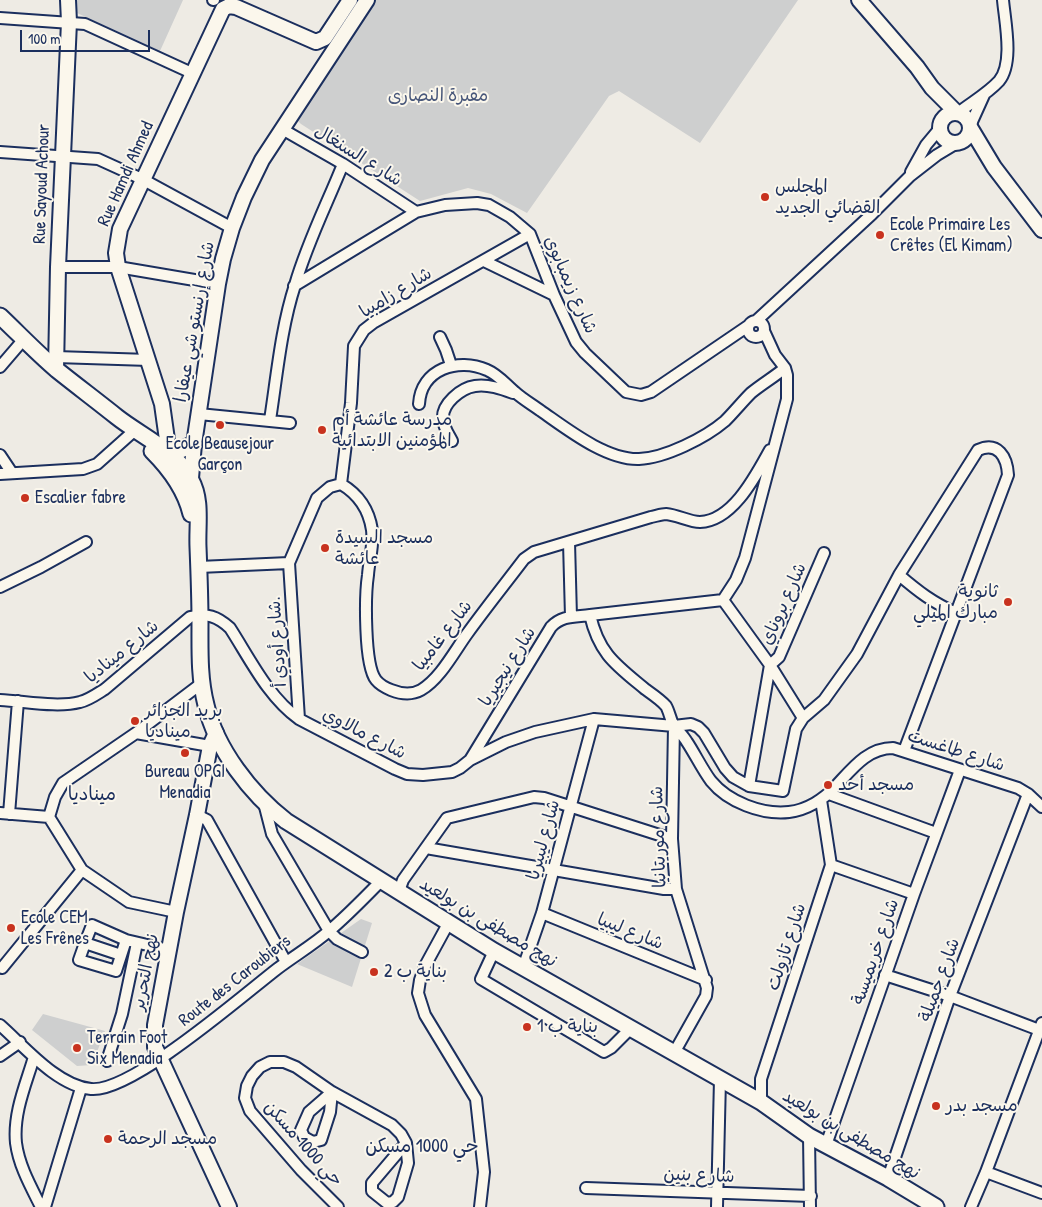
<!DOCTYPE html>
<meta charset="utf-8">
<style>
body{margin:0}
#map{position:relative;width:1042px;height:1207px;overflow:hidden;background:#eeebe4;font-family:"Patrick Hand",sans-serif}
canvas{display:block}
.scale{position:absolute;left:20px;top:30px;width:130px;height:22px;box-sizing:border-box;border:2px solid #1b2f5e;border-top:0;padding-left:6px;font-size:15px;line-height:18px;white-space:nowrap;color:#1b2f5e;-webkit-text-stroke:4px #fbf7ec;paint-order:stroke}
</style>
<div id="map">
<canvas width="1042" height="1207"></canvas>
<div class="scale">100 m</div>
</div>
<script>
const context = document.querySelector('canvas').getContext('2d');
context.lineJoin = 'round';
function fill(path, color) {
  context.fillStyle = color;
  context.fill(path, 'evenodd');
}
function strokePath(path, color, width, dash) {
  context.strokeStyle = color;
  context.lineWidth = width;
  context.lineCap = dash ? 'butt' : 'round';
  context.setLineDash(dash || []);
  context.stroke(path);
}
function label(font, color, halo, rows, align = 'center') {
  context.font = font + ' "Patrick Hand","Playpen Sans Arabic",sans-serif';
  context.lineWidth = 4;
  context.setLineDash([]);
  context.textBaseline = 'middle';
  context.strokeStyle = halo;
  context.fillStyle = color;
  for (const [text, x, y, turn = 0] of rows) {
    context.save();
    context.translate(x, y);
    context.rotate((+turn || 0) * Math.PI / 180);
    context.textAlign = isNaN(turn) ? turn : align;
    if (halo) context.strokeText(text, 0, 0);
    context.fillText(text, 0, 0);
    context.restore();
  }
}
const green = new Path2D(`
 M76,0h107l-23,51 -83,-38z
 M372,0h426l-98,143 -81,-52 -10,5 -82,117 -36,-19 -23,-6 -48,13 -119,-77 -7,-7z
 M361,919l11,4 -20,64 -55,-23z
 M43,1014l62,17 -13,34 -15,1 -45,-36z`);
const street = new Path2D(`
 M213,0h1
 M0,18l85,6 109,50
 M958,113c14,-11 29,-19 41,-32 15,-18 6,-59 4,-81
 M970,126l14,-31
 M282,129l61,35 73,48
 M0,152l98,7 44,20 90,49
 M911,172l15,-27 15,-18
 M484,261l70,34
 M58,267h60l100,17
 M294,286l122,-74 29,-7 32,-2 12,2 21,12 20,17 24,61 22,47 9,11 41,39 15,3 10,-3 97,-66
 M748 329a8 8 0 1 1 16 0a8 8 0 1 1-16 0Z
 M756,321l116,-107 38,-38 27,-21 20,-12
 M764,331l11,24 10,13 2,7v24l-42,159 -9,22 -13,20 -133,15c9,39 26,50 55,74 7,5 16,11 21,17 3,5 4,12 7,18 4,6 10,11 14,18 8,12 15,27 24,39 17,21 51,34 78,31 18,-2 35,-13 46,-25 17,-18 32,-39 58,-39l125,40 10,6 14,13
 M440,337l6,13 5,15
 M56,357l93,3
 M0,367l24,-28
 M419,404c2,-35 39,-47 68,-34 12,5 19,15 29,23 8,7 17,12 25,18 26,18 65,49 98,48 26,-1 66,-21 86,-38 9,-9 17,-19 26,-28 11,-9 23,-16 34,-25
 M199,414l91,9
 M270,420c7,-45 11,-92 25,-135 12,-42 32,-81 48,-121
 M452,441c-3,-6 -8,-13 -9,-21 -2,-16 18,-32 32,-34 13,-2 27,3 38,7
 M0,455l12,18
 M0,474l83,-5 14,-5 37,-33
 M341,484l10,-81 3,-57 10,-16 9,-7 157,-89
 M569,542l2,75
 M289,563l10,156
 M199,567l90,-4 28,-65 13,-11 11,-3c17,10 28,26 31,46 2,15 -3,30 -4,45 -3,20 -4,90 8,105 4,5 10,8 15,10 10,4 21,5 30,0 19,-11 33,-38 46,-56 18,-25 38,-50 57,-75l10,-7 117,-35c5,-1 11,-3 15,-3 12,1 23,8 34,8 33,-1 56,-47 70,-72
 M899,575c20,17 33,27 57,38
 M0,587l41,-20 45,-25
 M723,600l47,65 33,53
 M0,700c24,1 57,8 80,2 9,-2 17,-8 25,-13l85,-72c17,-4 27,-1 40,11 20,31 38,69 69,91l96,50 12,5 16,1 29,-3 8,-4 10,-8 36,-18 29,-10 59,-13 80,7 17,-2 7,3 6,6 21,35 8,9 16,9 34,5 13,-62 7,-11 21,-18 33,-46 42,-79 79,-125c20,-9 29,7 30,25l-104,276
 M136,733l74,13
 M470,760l81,-133c11,-12 24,-10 39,-12
 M749,786l21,-121 9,-8 45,-104
 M829,794l107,39
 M264,803l8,31 57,97 8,8 25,13
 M0,813l49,4
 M9,814l9,-113
 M197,815l10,5 79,142
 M426,848l238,41h12
 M831,865l83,29
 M399,891l4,-11 44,-62 87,-21 10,1 128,41
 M176,912l-47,-10 -47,-32 -33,-53 6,-20 8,-14 73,-50 66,-50
 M542,913l164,67
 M449,922l-24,44 -5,14 -2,13 7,22 51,84 8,73 -4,35
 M85,943l7,-18 34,15 43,10
 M494,951l-13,28 123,73 7,-4 20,-20
 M121,955l-36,-12 -6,17 37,11 10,-31
 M2,968l80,-98
 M523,968l19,-55 52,-194
 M885,975l65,21 92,35
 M0,1025c24,21 57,61 91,64 40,4 151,-93 186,-120 17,-13 36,-24 52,-38 18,-15 35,-33 52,-50
 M674,1053l32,-57 1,-8 -31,-99 -4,-50 2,-113
 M0,1056l20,-14
 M34,1057c-8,27 -21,56 -18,86 3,23 15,44 25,64
 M107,1061l15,-47 15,-71
 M332,1092l-2,20 -9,28 -8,2 -9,-5 -3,-7 8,-18z
 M761,1102v-23l70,-214 -10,-65
 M809,1136l1,71
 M406,1143l2,20 -10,34 -5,5 -6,1 -15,-12v-8z
 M826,1145l88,-251 46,-124
 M986,1172l56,21
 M888,1178l62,-182 78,-202
 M586,1188l225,8
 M45,1207l36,-119
 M338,1207l-37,-37 -51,-59 -5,-13 2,-12 5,-10 8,-9 10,-5h14l12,5 36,25 60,33 9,9 5,9
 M717,1207l3,-128
 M971,1207l15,-35 56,-149`);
const secondary = new Path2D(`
 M859,0l58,67 15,21 25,25
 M940 128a15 15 0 1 1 30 0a15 15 0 1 1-30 0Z
 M970,127l24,40 48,63
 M56,369l2,-102 11,-245 -1,-22
 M170,461l-8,-57 -44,-137 -2,-14 4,-24 103,-220 6,-3 7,1 80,35 9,-4 25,-38
 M191,478l3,-34 24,-160 5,-25 9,-31 12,-31 18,-37 105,-160
 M216,733l-6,13 -13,69 -21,97 -21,113v22l74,160`);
const primary = new Path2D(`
 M0,316c19,18 37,37 57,54 20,16 40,31 60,47 24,19 60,34 74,63 11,20 6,45 7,67 1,25 2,50 2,75 0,28 -1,56 6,83 10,44 45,89 80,116l208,130 267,151 48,34 79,42 48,29
 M152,451c18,18 33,38 39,63
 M170,455l24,-11`);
const markers = [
 [765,197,5,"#c8321e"],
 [880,235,5,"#c8321e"],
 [220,425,5,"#c8321e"],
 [322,430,5,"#c8321e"],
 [25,498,5,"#c8321e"],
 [325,548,5,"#c8321e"],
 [1008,602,5,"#c8321e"],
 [135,721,5,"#c8321e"],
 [185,753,5,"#c8321e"],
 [828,785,5,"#c8321e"],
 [11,928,5,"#c8321e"],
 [374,972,5,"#c8321e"],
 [527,1027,5,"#c8321e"],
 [77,1048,5,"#c8321e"],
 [936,1106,5,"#c8321e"],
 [108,1139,5,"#c8321e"]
];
const parkNames = [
 ["مقبرة النصارى",438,96]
];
const streetNames = [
 ["شارع السنغال",358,156,32],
 ["Rue Hamdi Ahmed",126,174,-66],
 ["Rue Sayoud Achour",42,184,-88],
 ["شارع زيمبابوي",570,285,66],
 ["شارع زامبيا",396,293,-31],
 ["شارع إرنستو شي عيفارا",195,322,-80],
 ["شارع بروناي",784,604,-66],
 ["شارع غامبيا",443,636,-52],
 ["شارع أودي أ.",278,642,-94],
 ["شارع ميناديا",122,652,-39],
 ["شارع نيجيريا",508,667,-58],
 ["شارع مالاوي",364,734,27],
 ["شارع طاغست",956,751,18],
 ["شارع موريتانيا",659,837,-92],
 ["شارع ليبيريا",544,840,-75],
 ["نهج مصطفى بن بولعيد",488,923,31],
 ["شارع ليبيا",630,932,22],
 ["شارع تازولت",787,947,-72],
 ["شارع خريميسة",876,952,-71],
 ["نهج التحرير",146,972,-79],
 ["شارع جميلة",940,980,-70],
 ["Route des Caroubiers",235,981,-38],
 ["نهج مصطفى بن بولعيد",851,1135,31],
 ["حي 1000 مسكن",303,1144,48],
 ["شارع بنين",699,1176,2]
];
const poiNames = [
 ["المجلس",775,187],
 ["القضائي الجديد",775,208],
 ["Ecole Primaire Les",890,225],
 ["Crêtes (El Kimam)",890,246],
 ["مدرسة عائشة أم",332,420],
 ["المؤمنين الابتدائية",332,441],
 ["Ecole Beausejour",220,444,"center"],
 ["Garçon",220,465,"center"],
 ["Escalier fabre",35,498],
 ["مسجد السيدة",335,538],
 ["عائشة",335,559],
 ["ثانوية",998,592,"right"],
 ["مبارك الميلي",998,613,"right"],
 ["بريد الجزائر",145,711],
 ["ميناديا",145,732],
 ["Bureau OPGI",185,772,"center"],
 ["Menadia",185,793,"center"],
 ["مسجد أحد",838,785],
 ["Ecole CEM",21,918],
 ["Les Frênes",21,939],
 ["بناية ب 2",384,972],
 ["بناية ب 1",537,1027],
 ["Terrain Foot",87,1038],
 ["Six Menadia",87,1059],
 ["مسجد بدر",946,1106],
 ["مسجد الرحمة",118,1139]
];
const neighbourhoodNames = [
 ["ميناديا",92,795],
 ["حي 1000 مسكن",422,1147]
];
fill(green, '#cecfcf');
strokePath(street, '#1b2f5e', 14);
strokePath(secondary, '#1b2f5e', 18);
strokePath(primary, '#1b2f5e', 19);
strokePath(street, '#fbf7ec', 10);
strokePath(secondary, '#fbf7ec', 14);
strokePath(primary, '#fbf7ec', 15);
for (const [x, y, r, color] of markers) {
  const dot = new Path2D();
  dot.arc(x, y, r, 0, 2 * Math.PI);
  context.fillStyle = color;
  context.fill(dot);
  strokePath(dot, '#fbf7ec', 2);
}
label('18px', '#48577a', '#fbf7ec', parkNames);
label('18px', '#1b2f5e', '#fbf7ec', streetNames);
label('18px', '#1b2f5e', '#fbf7ec', poiNames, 'left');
label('19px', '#1b2f5e', '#fbf7ec', neighbourhoodNames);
</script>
